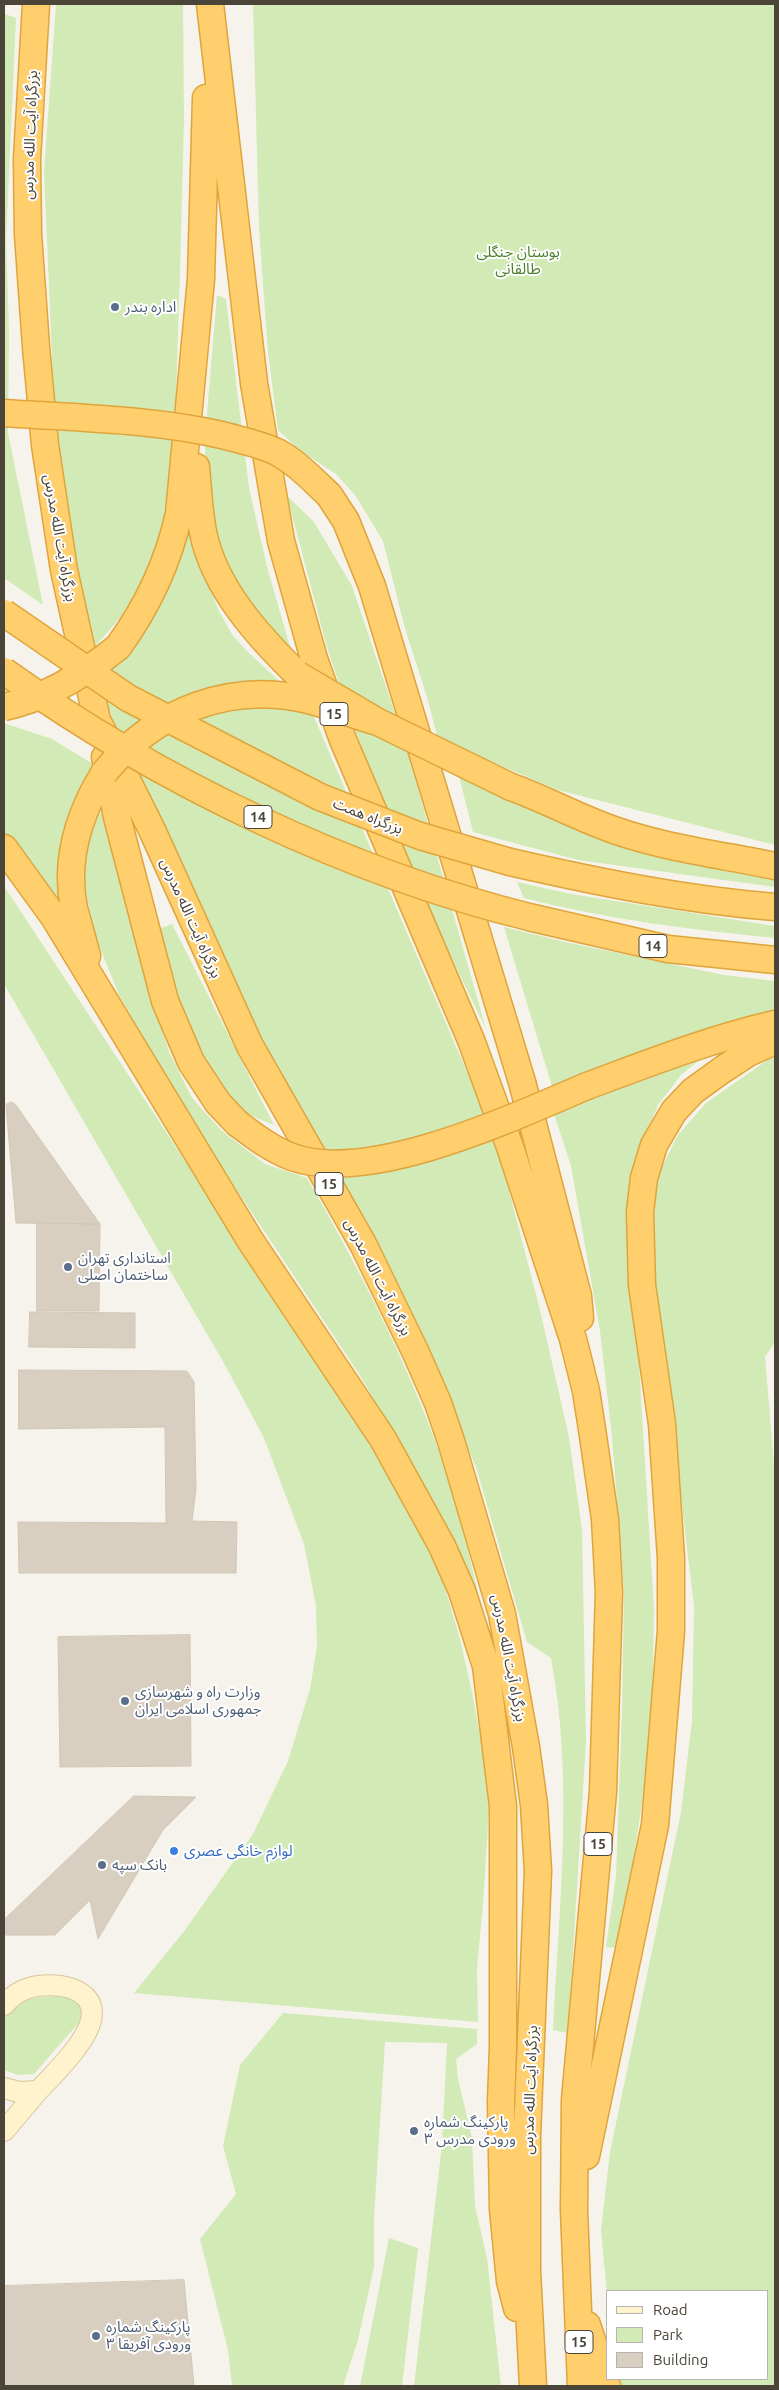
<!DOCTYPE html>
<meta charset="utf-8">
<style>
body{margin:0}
#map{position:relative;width:779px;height:2390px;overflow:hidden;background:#f6f3ec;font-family:Ubuntu,sans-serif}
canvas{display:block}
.frame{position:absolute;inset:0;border:5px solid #4b4439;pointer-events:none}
.legend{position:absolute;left:606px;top:2290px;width:162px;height:90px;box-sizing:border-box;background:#fff;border:1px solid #b7b4b0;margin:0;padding:6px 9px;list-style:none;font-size:15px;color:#4b4439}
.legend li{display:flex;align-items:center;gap:10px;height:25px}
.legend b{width:25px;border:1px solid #b7b4b0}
</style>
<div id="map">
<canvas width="779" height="2390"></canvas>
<div class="frame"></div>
<ul class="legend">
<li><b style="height:6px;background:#fff3cd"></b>Road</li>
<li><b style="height:14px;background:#d2eab5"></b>Park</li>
<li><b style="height:14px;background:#d8cfc1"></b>Building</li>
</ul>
</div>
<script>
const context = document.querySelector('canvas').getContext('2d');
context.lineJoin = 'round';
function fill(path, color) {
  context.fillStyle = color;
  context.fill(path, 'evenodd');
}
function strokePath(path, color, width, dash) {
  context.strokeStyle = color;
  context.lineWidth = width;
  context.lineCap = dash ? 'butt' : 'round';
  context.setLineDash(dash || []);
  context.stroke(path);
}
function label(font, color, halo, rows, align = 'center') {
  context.font = font + ' Ubuntu,"Noto Sans Arabic",sans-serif';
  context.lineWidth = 4;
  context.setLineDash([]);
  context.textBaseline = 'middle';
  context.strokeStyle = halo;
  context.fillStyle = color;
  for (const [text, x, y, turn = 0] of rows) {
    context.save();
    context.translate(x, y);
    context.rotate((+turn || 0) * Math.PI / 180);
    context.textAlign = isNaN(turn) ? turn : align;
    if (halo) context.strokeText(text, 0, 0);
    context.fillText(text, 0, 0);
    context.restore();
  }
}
const green = new Path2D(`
 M56,4h127l1,116 -4,152 -6,186 -6,59 -21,63 -19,29 -37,42 -32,-192 -6,-79 -9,-208z
 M253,4h522v841l-217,-55 -120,-51 -11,-42 -23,-72 -21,-84 -28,-46 -19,-21 -37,-24 -21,-20 -10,-77 -9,-125z
 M5,14l11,4 -10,221 3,93 -1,101 35,172 -39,-27z
 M217,295l9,4 23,189 18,79 26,90 -15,-11 -58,-84 -16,-87 3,-62z
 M287,496l27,26 38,64 52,154 82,289 -84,-173 -53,-143 -23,-69z
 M185,522l33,87 15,27 18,19 60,55 184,427 45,173 29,127 13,93 4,211 -18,292 -15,-3c6,-123 21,-250 -2,-372l-24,-16 -51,-175 -96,-218 -45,-74 -116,-218 -104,-231 -18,-53z
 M4,723l48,16 41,25 -18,36 -13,110 -58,-72z
 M459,776l70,32 246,67v12l-197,-27 -105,-28z
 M103,810l44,172 22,70 23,46 30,33 43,33 42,14c50,87 97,178 132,273 19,53 32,110 44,165l-50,-115 -74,-127 -160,-241 -79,-136 -25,-61 -12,-60 4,-29 11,-31z
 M517,882l54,12 204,32v12c-84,-8 -169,-19 -251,-40z
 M4,886l237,360 130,190 65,121 24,82 12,53 12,65 5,51 -6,97 -6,63 1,54 -344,-29 51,-63 68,-96 35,-73 22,-72 7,-43 -1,-40 -12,-62 -40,-106 -39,-73 -221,-381z
 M172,924l102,201 -27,-11 -16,-10 -43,-66 -33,-108z
 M504,927l61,15 159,33 51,6v36l-221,76z
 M707,1054l-26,21 -23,30 -15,36 -13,61 -3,46 11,100 16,262 -2,130 -19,121 -17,87 -10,-1 10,-72 6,-165 2,-119 -12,-154 -12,-106 -29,-165 -19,-58z
 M775,1057v285l-10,15 10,120v909h-159l-1,-7h153v-88h-160v14l-7,-75 9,-78 71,-340 11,-91 2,-114 -44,-373 5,-53 23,-46 28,-32 63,-44z
 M70,1996l10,7 2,16 -48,55 -16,1 -14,-5v-51c13,-25 43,-22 66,-23z
 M283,2013l194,16v15l-21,15 2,20 14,59 3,68 12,52 14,128h-87l28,-241 5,-102 -62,-1 -11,175v50l-16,73 -15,46h-111l-4,-36 -28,-111 36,-45 -13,-48 17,-81z
 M389,2238l29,10 -16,138h-42z`);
const building = new Path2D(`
 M11,1102l4,2 85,120 -84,-1 -10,-118z
 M37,1223l63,1 -1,87h-62z
 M30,1312l105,1v35l-106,-1z
 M19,1370l168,1 7,11 2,107 -4,32 45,1 -1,51h-217l-1,-51 148,1 -1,-96 -146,2z
 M190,1635l1,131 -131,1 -2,-130z
 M134,1796l62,1 -33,33 -65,109 -8,-39 -35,35h-51v-15z
 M184,2280l10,106h-190v-100z`);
const secondary = new Path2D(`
 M4,2005c7,-8 15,-14 25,-17 23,-7 70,-2 62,32 -5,23 -37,54 -53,71l-19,1 -15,-4
 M4,2131l34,-40`);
const highway = new Path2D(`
 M36,4l-9,155 1,75 8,113 9,98 19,125 33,150 55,110 98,216 113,198 53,109 22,50 13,38 51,173 24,133 8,58 4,66 -11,264v136l6,115
 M210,4l44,379 27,158 33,118 29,81 128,300 39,107 63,192 13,52 6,38 13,90 4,73 -6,200 -28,308 -1,110 7,176
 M196,467c2,22 3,44 7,65 11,56 56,105 95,143
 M329,495l17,26 26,65 150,496 56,214 2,22
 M118,647c30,-41 50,-84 61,-133l22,-235 5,-181
 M105,757l12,60 48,184 26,61 27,41 19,20
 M511,787c34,12 68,31 103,43 51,18 108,25 161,36
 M4,848l50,69 196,323 133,199 59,107 20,45 24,75 17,140v242l-2,54 2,107 7,72 7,27
 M510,862c88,20 176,38 265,45
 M533,918l135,31 107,11
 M87,956c-4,-16 -9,-32 -13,-48 -10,-49 5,-94 30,-135
 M587,1086c62,-23 123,-47 188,-62
 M586,2156l69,-331 16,-194v-73l-9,-134 -20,-139 -2,-73 4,-34 10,-33 20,-34 19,-20 29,-21 26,-17 27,-12
 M587,2325l20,61`);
const highwayBridge = new Path2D(`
 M4,413c73,5 147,6 218,22 18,5 38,9 55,17 20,11 36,28 52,43
 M4,613l124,85 192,99 100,39 90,26
 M4,671c154,110 345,202 529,247
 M298,675l80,47 133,65
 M4,707c43,-9 81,-33 114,-60
 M104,773c51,-63 129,-93 208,-72 22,6 44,15 66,21
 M237,1123c17,13 34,26 55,34 77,28 222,-40 295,-71`);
const markers = [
 [115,307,5,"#5c6f8a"],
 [68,1267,5,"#5c6f8a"],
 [125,1701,5,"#5c6f8a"],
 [174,1851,5,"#3f7fe0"],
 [102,1865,5,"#5c6f8a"],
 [414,2131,5,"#5c6f8a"],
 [96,2336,5,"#5c6f8a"]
];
const shields = [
 [334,714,28],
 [258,817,28],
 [653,946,28],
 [329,1184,28],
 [598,1844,28],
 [579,2342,28]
];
const shieldNames = [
 ["15",334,714],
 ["14",258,817],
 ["14",653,946],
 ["15",329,1184],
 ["15",598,1844],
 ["15",579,2342]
];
const streetNames = [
 ["بزرگراه آیت الله مدرس",30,135,-88],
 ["بزرگراه آیت الله مدرس",60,538,80],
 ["بزرگراه همت",368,816,22],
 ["بزرگراه آیت الله مدرس",191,918,66],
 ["بزرگراه آیت الله مدرس",378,1277,63],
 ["بزرگراه آیت الله مدرس",509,1658,79],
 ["بزرگراه آیت الله مدرس",530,2090,-88]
];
const parkNames = [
 ["بوستان جنگلی",518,252],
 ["طالقانی",518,269]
];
const serviceNames = [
 ["اداره بندر",125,307],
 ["استانداری تهران",78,1258],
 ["ساختمان اصلی",78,1275],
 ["وزارت راه و شهرسازی",135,1692],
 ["جمهوری اسلامی ایران",135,1709],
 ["بانک سپه",112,1865],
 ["پارکینگ شماره",424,2122],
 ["۳ ورودی مدرس",424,2139],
 ["پارکینگ شماره",106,2327],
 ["۳ ورودی آفریقا",106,2344]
];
const shopNames = [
 ["لوازم خانگی عصری",184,1851]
];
fill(green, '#d2eab5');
fill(building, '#d8cfc1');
strokePath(building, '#d3c7b4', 1);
strokePath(secondary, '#d6c79b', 22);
strokePath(highway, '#e0a43c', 29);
strokePath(secondary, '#fff3cd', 20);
strokePath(highway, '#ffcf6e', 26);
strokePath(highwayBridge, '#e0a43c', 29, []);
strokePath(highwayBridge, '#ffcf6e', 26);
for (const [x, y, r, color] of markers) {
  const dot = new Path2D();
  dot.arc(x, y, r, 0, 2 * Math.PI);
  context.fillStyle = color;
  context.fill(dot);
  strokePath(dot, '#fff', 2);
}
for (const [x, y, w] of shields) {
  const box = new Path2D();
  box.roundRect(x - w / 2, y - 11.5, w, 23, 4);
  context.fillStyle = '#fff';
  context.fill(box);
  strokePath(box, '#4b4439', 1);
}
label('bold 14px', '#4b4439', null, shieldNames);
label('15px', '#4b4439', '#fff', streetNames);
label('15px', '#4a7f2a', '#fff', parkNames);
label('15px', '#4e5e75', '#fff', serviceNames, 'left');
label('15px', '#366cbe', '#fff', shopNames, 'left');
</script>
